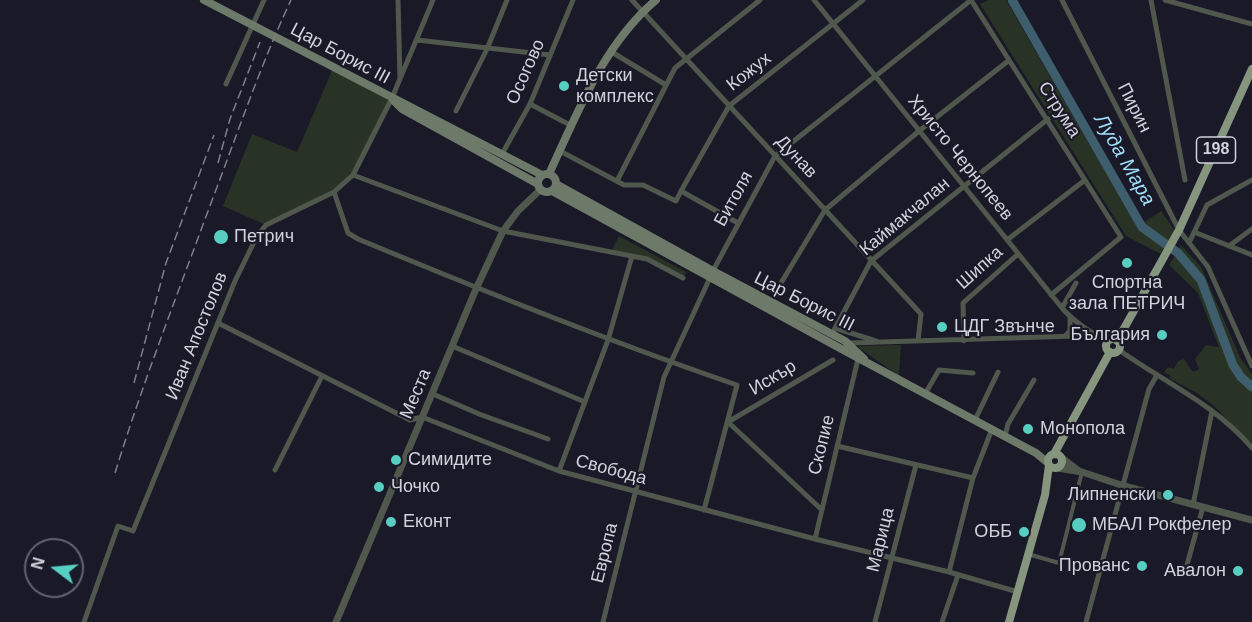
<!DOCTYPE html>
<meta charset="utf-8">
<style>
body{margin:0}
#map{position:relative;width:1252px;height:622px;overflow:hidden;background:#1a1928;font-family:Helvetica,sans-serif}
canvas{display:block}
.north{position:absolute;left:24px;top:538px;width:60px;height:60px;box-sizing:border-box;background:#1a1928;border:2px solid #646370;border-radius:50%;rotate:286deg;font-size:16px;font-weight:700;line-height:24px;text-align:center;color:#d2d2dd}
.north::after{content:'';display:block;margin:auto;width:21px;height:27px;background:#57cec1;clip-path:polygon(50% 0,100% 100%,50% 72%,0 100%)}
</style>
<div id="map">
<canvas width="1252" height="622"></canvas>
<div class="north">N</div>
</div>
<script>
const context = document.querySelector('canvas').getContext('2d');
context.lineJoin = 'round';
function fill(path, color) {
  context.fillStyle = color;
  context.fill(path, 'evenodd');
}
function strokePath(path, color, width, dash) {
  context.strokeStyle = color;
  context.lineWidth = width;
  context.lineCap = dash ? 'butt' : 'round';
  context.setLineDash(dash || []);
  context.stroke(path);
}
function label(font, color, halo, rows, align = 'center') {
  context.font = font + ' Helvetica,sans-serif';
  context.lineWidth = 4.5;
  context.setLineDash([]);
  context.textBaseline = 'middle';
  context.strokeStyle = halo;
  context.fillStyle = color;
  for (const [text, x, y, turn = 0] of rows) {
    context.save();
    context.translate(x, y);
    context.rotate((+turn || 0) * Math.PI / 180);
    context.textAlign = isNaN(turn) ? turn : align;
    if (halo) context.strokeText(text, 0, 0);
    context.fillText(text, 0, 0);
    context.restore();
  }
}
const green = new Path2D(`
 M989,0h17l131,227 24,-16 14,20 -14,23 -35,-18 -146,-232z
 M333,68l59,30 -21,43 -26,42 -79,42 -43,-19 29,-72 45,18z
 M619,236l67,36 -3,6 -36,-19 -36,-7z
 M1181,245l20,22 39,90 12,17v71l-38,-39 -17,-13 -28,-15 2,-2 -7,-4 4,-5 6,2 4,-8 6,-2 9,13 6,-3 -4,-10 11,-14 13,2 -21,-54 -29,-28z
 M901,345l-2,31 -41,-29 2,-1z`);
const river = new Path2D(`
 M1012,0l130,227 36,26 23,27 32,85 8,12 11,10`);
const pedestrian = new Path2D(`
 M1028,554l31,9 23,-91`);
const minor = new Path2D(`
 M398,0l2,79
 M632,0l289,314 -3,27
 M814,0l248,308c13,15 29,25 46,34
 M971,0l150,237 -70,58
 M1062,0l117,230 29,37 44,99
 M1151,0l34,180
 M1165,0l87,24
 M417,40l133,15
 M610,51l56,34
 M226,84l38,-84
 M530,104l42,22
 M456,111l31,-62 20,-49
 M560,151l64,34h19l33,16 5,-10 57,32
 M502,154l28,-50 43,-104
 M353,175l150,56 144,28 36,19
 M617,181l58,-113 85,-68
 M681,191l48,-85 134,-106
 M334,192l14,41 10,6c125,52 250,102 379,146l-33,125
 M1194,232l58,23
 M1007,240l78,-60
 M1189,243l18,-38 45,-25
 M1229,246l23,-17
 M775,293l50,-83 94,-79 89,-70
 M1062,308l14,-25
 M218,323l192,97 12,-3 137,54 256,68 134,33 69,20
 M835,328l41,13
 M832,334l39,-73 177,-142
 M1065,336l5,-5v-14
 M964,341l-1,-38 55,-49
 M849,343l227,-7 11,-5
 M452,346l133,56
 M1119,350c45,32 97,55 133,98
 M433,394l46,20 69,25
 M925,394l14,-24 34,3
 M975,420l23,-48
 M1005,436l3,-12 26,-44
 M837,446l136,32
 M275,470l47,-94
 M559,471l49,-131 24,-84
 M1193,505l19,-94
 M822,510l-94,-88 105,-62
 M815,539l43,-180
 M949,572l24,-94 19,-49
 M1185,572l18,-65
 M84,622l34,-96 15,5 102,-250 22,-45 9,-11 68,-33 19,-17 39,-77 41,-98
 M603,622l61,-245 51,-110 60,-111 196,-156
 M875,622l41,-157
 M942,622l16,-47
 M1086,622l63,-233 8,-14`);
const tertiary = new Path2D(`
 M1062,458l17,13
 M1058,468l24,4 42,14 128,34
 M336,622l140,-333 27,-58 15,-20 22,-21`);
const secondary = new Path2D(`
 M204,0l338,175
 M393,100l9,9 136,75
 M538 183a9 9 0 1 1 18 0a9 9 0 1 1-18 0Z
 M549,174c29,-62 54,-129 107,-174
 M556,184l157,87 132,70 19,18
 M552,191l295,161 189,101 12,10`);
const primary = new Path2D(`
 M1106 346a7 7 0 1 1 14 0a7 7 0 1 1-14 0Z
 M1117,341l62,-111 73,-161
 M1048 461a7 7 0 1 1 14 0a7 7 0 1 1-14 0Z
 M1054,454l56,-102
 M1009,622l36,-127 4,-30`);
const rail = new Path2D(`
 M218,163l12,-44 30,-77
 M134,383l32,-120 48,-128
 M115,473c28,-91 63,-180 96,-270 26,-68 49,-137 80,-203`);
const markers = [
 [564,86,6,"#57cec1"],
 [221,237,8,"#57cec1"],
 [1127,263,6,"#57cec1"],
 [942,327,6,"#57cec1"],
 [1162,335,6,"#57cec1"],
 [1028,429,6,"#57cec1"],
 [396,460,6,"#57cec1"],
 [379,487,6,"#57cec1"],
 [1168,495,6,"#57cec1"],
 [391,522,6,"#57cec1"],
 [1079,525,8,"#57cec1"],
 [1024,532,6,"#57cec1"],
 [1142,566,6,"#57cec1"],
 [1238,571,6,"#57cec1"]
];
const shields = [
 [1216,150,39]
];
const shieldNames = [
 ["198",1216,150]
];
const streetNames = [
 ["Цар Борис III",340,54,28],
 ["Осогово",526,72,-66],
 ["Кожух",749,72,-38],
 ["Пирин",1134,108,63],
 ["Струма",1059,110,57],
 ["Дунав",796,157,47],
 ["Христо Чернопеев",960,158,51],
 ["Битоля",734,199,-61],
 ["Каймакчалан",905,217,-40],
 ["Шипка",980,268,-42],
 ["Цар Борис III",804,302,27],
 ["Иван Апостолов",197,336,-68],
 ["Искър",773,378,-31],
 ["Места",416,394,-67],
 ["Скопие",822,445,-76],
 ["Свобода",611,470,15],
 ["Марица",881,540,-76],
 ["Европа",605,553,-76]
];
const poiNames = [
 ["Детски",576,76],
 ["комплекс",576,97],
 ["Петрич",234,237],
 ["Спортна",1127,283,"center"],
 ["зала ПЕТРИЧ",1127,304,"center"],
 ["ЦДГ Звънче",954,327],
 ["България",1150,335,"right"],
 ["Монопола",1040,429],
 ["Симидите",408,460],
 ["Чочко",391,487],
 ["Липненски",1156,495,"right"],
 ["Еконт",403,522],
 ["МБАЛ Рокфелер",1092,525],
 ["ОББ",1012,532,"right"],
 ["Прованс",1130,566,"right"],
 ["Авалон",1226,571,"right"]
];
const waterNames = [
 ["Луда Мара",1124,160,60]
];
fill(green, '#293325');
strokePath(river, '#3e5e6d', 9);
strokePath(pedestrian, '#50584d', 4);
strokePath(minor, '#50584d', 5);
strokePath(tertiary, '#50584d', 7);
strokePath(secondary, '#6e7a69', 8);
strokePath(primary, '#85957e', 8);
strokePath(rail, '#7f7e8b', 1.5, [9, 4.5]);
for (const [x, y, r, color] of markers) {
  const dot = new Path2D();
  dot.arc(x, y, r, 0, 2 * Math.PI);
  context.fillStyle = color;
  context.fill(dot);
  strokePath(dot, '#1a1928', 2);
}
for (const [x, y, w] of shields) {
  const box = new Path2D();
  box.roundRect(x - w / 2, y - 13, w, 26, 4.5);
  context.fillStyle = '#1a1928';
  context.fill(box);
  strokePath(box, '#d2d2dd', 1.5);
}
label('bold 16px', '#d2d2dd', null, shieldNames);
label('18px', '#d2d2dd', '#1a1928', streetNames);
label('18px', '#d2d2dd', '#1a1928', poiNames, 'left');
label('italic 20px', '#a0defb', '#1a1928', waterNames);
</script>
